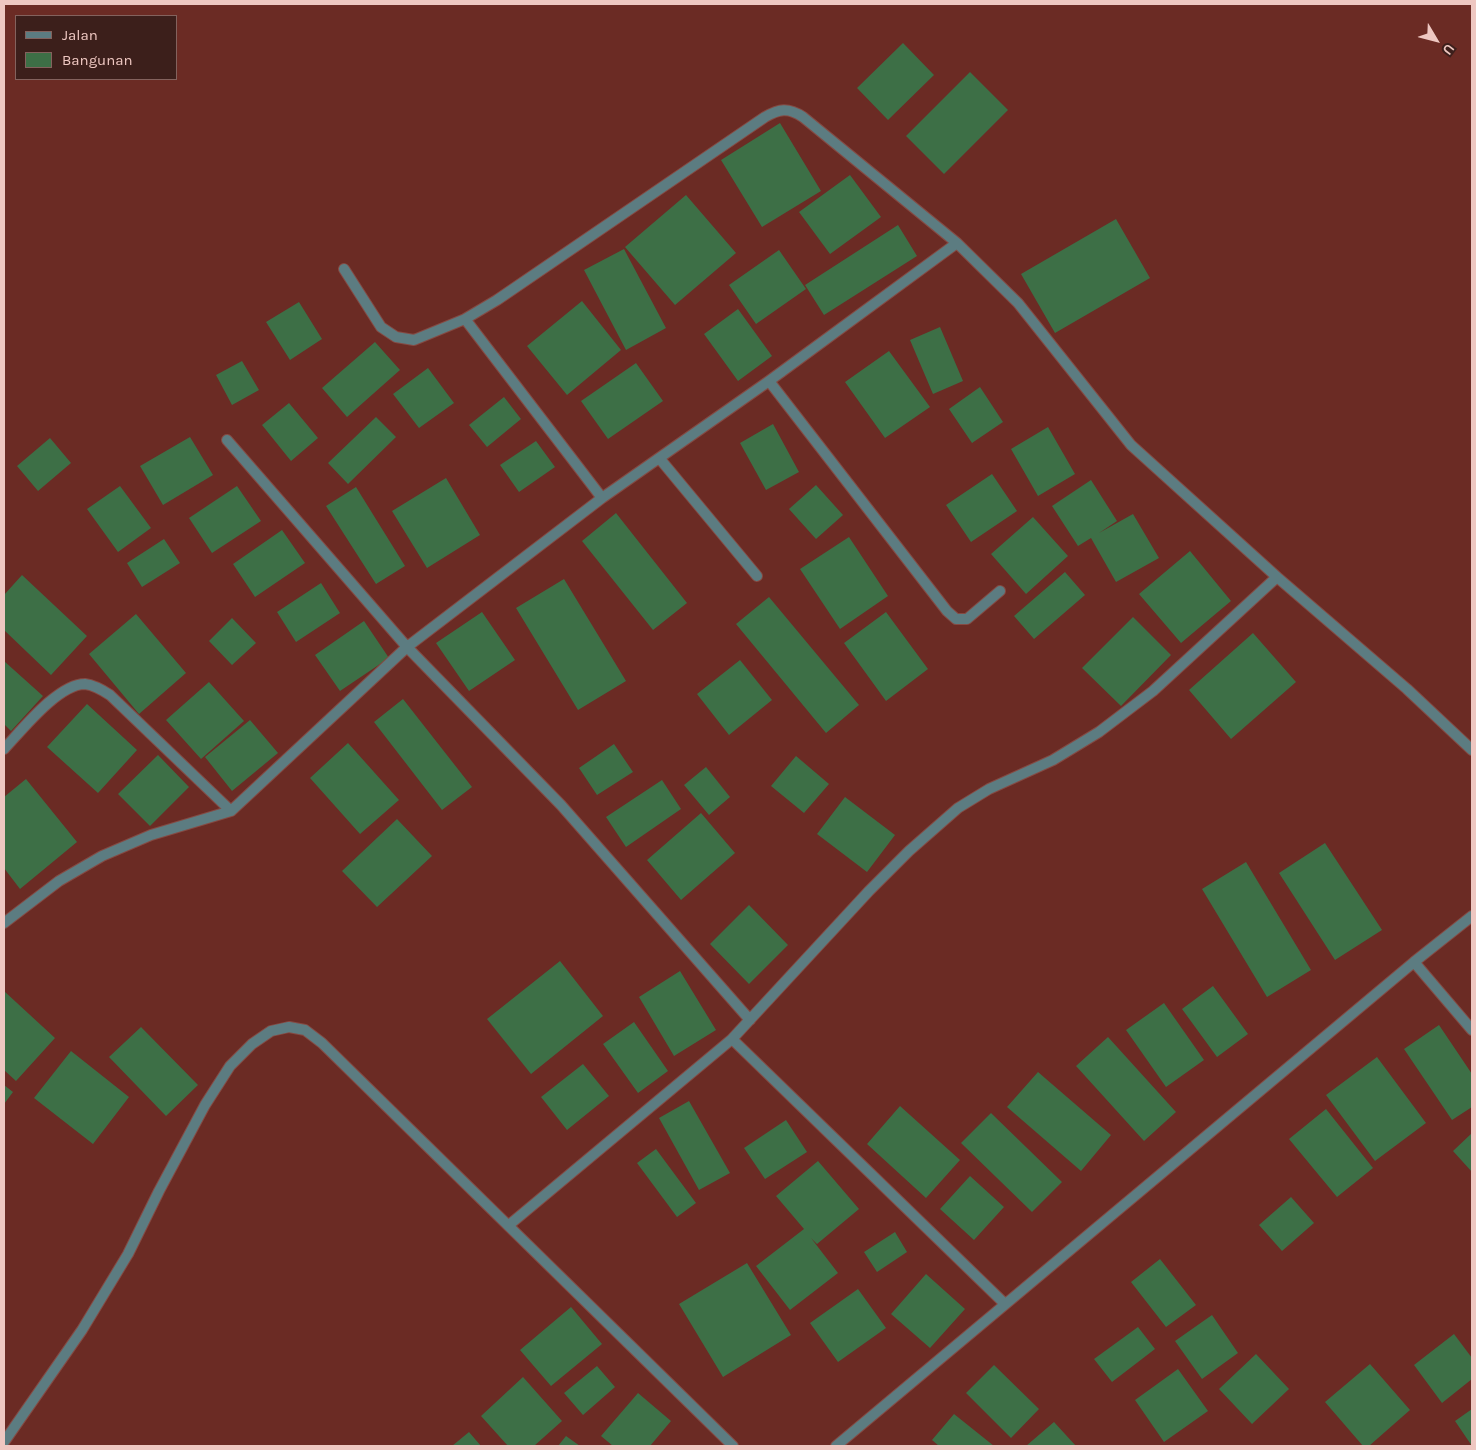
<!DOCTYPE html>
<style>
body{margin:0}
#map{position:relative;width:1476px;height:1450px;overflow:hidden;background:#6b2b24;font-family:Karla,sans-serif}
canvas{display:block}
.frame{position:absolute;inset:0;border:5px solid #eec7c1;pointer-events:none}
.legend{position:absolute;left:15px;top:15px;width:162px;height:65px;box-sizing:border-box;background:#3c1f1b;border:1px solid #83625d;margin:0;padding:6px 9px;list-style:none;font-size:15px;color:#eec7c1}
.legend li{display:flex;align-items:center;gap:10px;height:25px}
.legend b{width:25px;border:1px solid #83625d}
.north{position:absolute;left:1411px;top:15px;width:50px;height:50px;-webkit-text-stroke:4px #3c1f1b;paint-order:stroke;rotate:127deg;font-size:14px;font-weight:700;line-height:20px;text-align:center;color:#eec7c1}
.north::after{content:'';display:block;margin:auto;width:18px;height:22px;background:#eec7c1;clip-path:polygon(50% 0,100% 100%,50% 72%,0 100%)}
</style>
<div id="map">
<canvas width="1476" height="1450"></canvas>
<div class="frame"></div>
<ul class="legend">
<li><b style="height:6px;background:#5c7c81"></b>Jalan</li>
<li><b style="height:14px;background:#3d6f46"></b>Bangunan</li>
</ul>
<div class="north">U</div>
</div>
<script>
const context = document.querySelector('canvas').getContext('2d');
context.lineJoin = 'round';
function fill(path, color) {
  context.fillStyle = color;
  context.fill(path, 'evenodd');
}
function strokePath(path, color, width, dash) {
  context.strokeStyle = color;
  context.lineWidth = width;
  context.lineCap = dash ? 'butt' : 'round';
  context.setLineDash(dash || []);
  context.stroke(path);
}
const building = new Path2D(`
 M903,43l31,32 -46,45 -31,-32z
 M970,72l38,38 -64,64 -38,-38z
 M780,123l41,68 -59,36 -41,-67z
 M850,175l31,42 -51,37 -31,-42z
 M686,195l50,58 -61,52 -50,-58z
 M1116,219l34,59 -95,55 -34,-59z
 M898,225l19,31 -93,59 -19,-30z
 M624,249l42,79 -40,22 -42,-80z
 M779,250l27,39 -50,35 -27,-39z
 M582,301l39,49 -54,45 -40,-49z
 M299,302l23,37 -32,21 -24,-38z
 M738,309l34,47 -34,25 -34,-47z
 M940,327l23,54 -30,13 -23,-54z
 M375,342l25,28 -53,47 -25,-29z
 M889,351l41,56 -45,31 -40,-56z
 M242,361l17,29 -27,15 -16,-30z
 M636,363l27,38 -55,38 -27,-38z
 M428,368l26,35 -35,25 -26,-34z
 M980,387l23,35 -31,21 -23,-34z
 M504,397l17,22 -34,28 -18,-22z
 M289,403l29,35 -27,23 -29,-36z
 M376,417l20,20 -48,47 -20,-21z
 M773,424l26,48 -33,18 -26,-47z
 M1048,427l27,47 -37,22 -27,-47z
 M190,437l23,38 -50,30 -23,-39z
 M50,438l21,25 -33,28 -21,-25z
 M536,441l19,26 -36,25 -19,-27z
 M992,474l25,37 -46,31 -25,-37z
 M446,478l34,57 -53,33 -35,-57z
 M1091,480l26,41 -18,12 34,-19 26,44 -43,24 -25,-44 -13,8 -26,-40z
 M816,485l27,30 -27,24 -27,-30z
 M120,486l31,42 -33,24 -31,-43z
 M237,486l24,35 -49,32 -23,-35z
 M356,487l49,79 -29,18 -50,-78z
 M616,513l71,90 -34,27 -71,-89z
 M1033,517l35,39 -42,38 -35,-40z
 M282,530l23,33 -50,34 -22,-33z
 M849,537l39,59 -48,33 -40,-60z
 M164,539l16,24 -38,24 -15,-24z
 M1190,551l41,50 -50,42 -42,-49z
 M1065,572l20,23 -51,44 -20,-23z
 M22,575l65,61 -36,39 -47,-45v-35z
 M564,579l62,102 -48,29 -62,-102z
 M321,583l19,30 -44,29 -19,-30z
 M769,597l90,108 -33,28 -90,-109z
 M482,612l33,48 -46,31 -33,-48z
 M886,612l42,57 -42,32 -42,-58z
 M136,614l50,59 -47,41 -50,-60z
 M1133,617l38,38 -50,51 -39,-38z
 M232,618l24,25 -24,22 -23,-24z
 M364,621l25,37 -49,33 -25,-36z
 M1253,633l43,49 -65,57 -42,-49z
 M740,660l32,40 -43,35 -32,-41z
 M4,661l39,35 -32,35 -7,-7z
 M209,682l35,39 -43,38 -35,-39z
 M403,699l69,88 -30,23 -68,-88z
 M87,704l50,46 -39,43 -51,-46z
 M250,720l28,33 -46,38 -27,-34z
 M348,743l51,57 -39,34 -50,-56z
 M614,744l19,28 -36,23 -18,-27z
 M158,755l31,32 -39,39 -32,-32z
 M796,756l33,28 -25,29 -33,-27z
 M706,767l24,30 -21,18 -25,-30z
 M26,779l51,63 -57,47 -16,-21v-71z
 M662,780l19,29 -55,38 -20,-30z
 M845,797l50,38 -28,37 -50,-38z
 M701,813l34,40 -54,47 -34,-40z
 M397,819l35,37 -55,51 -35,-36z
 M1325,843l57,87 -47,30 -56,-87z
 M1246,862l65,108 -44,27 -65,-108z
 M749,905l39,40 -39,39 -39,-40z
 M560,961l43,55 -72,58 -44,-55z
 M680,971l36,59 -42,26 -35,-59z
 M1213,986l35,48 -31,23 -35,-48z
 M4,991l51,47 -39,43 -12,-11z
 M1164,1003l40,57 -38,27 -40,-57z
 M634,1022l34,49 -30,22 -35,-49z
 M1439,1025l33,49v33l-20,13 -48,-71z
 M141,1027l57,58 -32,31 -57,-59z
 M1108,1037l68,75 -32,29 -68,-75z
 M71,1051l58,46 -36,47 -59,-46z
 M1377,1057l49,66 -51,38 -49,-66z
 M583,1064l26,32 -42,34 -26,-33z
 M1038,1072l73,63 -30,36 -74,-64z
 M4,1085l9,7 -9,12z
 M689,1101l41,72 -31,17 -40,-72z
 M900,1106l60,54 -34,38 -59,-54z
 M1326,1109l47,59 -36,29 -48,-58z
 M991,1113l71,69 -30,30 -71,-69z
 M786,1120l21,32 -42,27 -21,-31z
 M1472,1133v39l-19,-21z
 M656,1149l40,54 -19,14 -40,-54z
 M818,1161l41,48 -42,35 -6,-6 27,35 -48,37 -34,-44 48,-37 -28,-33z
 M970,1176l34,31 -30,33 -34,-31z
 M1291,1197l23,26 -32,28 -23,-26z
 M895,1232l12,20 -30,20 -13,-20z
 M1160,1259l36,46 -30,22 -35,-45z
 M747,1263l44,72 -68,42 -44,-73z
 M926,1274l39,35 -35,39 -39,-34z
 M858,1289l28,39 -48,34 -28,-39z
 M571,1307l31,37 -51,42 -31,-36z
 M1212,1315l26,38 -36,26 -27,-38z
 M1138,1327l17,22 -43,33 -18,-23z
 M1454,1334l18,24v21l-30,24 -28,-38z
 M1256,1354l33,35 -37,35 -33,-35z
 M1370,1364l40,46 -41,36h-6l-38,-44z
 M994,1365l45,44 -28,29 -45,-45z
 M597,1366l18,21 -32,28 -19,-22z
 M1178,1369l30,42 -44,31 -29,-42z
 M523,1377l39,44 -28,25h-26l-27,-30z
 M638,1393l33,28 -21,25h-37l-12,-10z
 M1472,1409v37l-17,-25z
 M954,1414l40,32h-55l-7,-6z
 M1054,1422l22,24h-50z
 M469,1432l12,14h-29z
 M566,1436l14,10h-22z`);
const minor = new Path2D(`
 M344,269l37,58 15,10 18,3 51,-21 32,-19 268,-183c14,-8 23,-10 38,0l154,126
 M465,319l137,179
 M769,381l178,230 9,8h11l33,-28
 M227,440l180,207 154,158 189,215
 M660,459l97,117
 M4,749c18,-19 54,-65 81,-65 8,1 19,7 25,11l121,116
 M1472,916l-58,46 58,68
 M4,923l55,-42 43,-25 49,-21 80,-24 176,-164 195,-149 167,-117 188,-138 61,60 113,142 146,132 130,112 65,61
 M732,1039l273,265
 M509,1225l223,-186 137,-148 40,-40 49,-43 31,-19 64,-29 46,-28 54,-41 124,-114
 M4,1442l78,-112 46,-76 31,-63 46,-86 25,-39 22,-22 19,-13 18,-4 16,3 17,13 411,403
 M836,1446l578,-484`);
fill(building, '#3d6f46');
strokePath(minor, '#854a43', 12);
strokePath(minor, '#5c7c81', 10);
</script>
